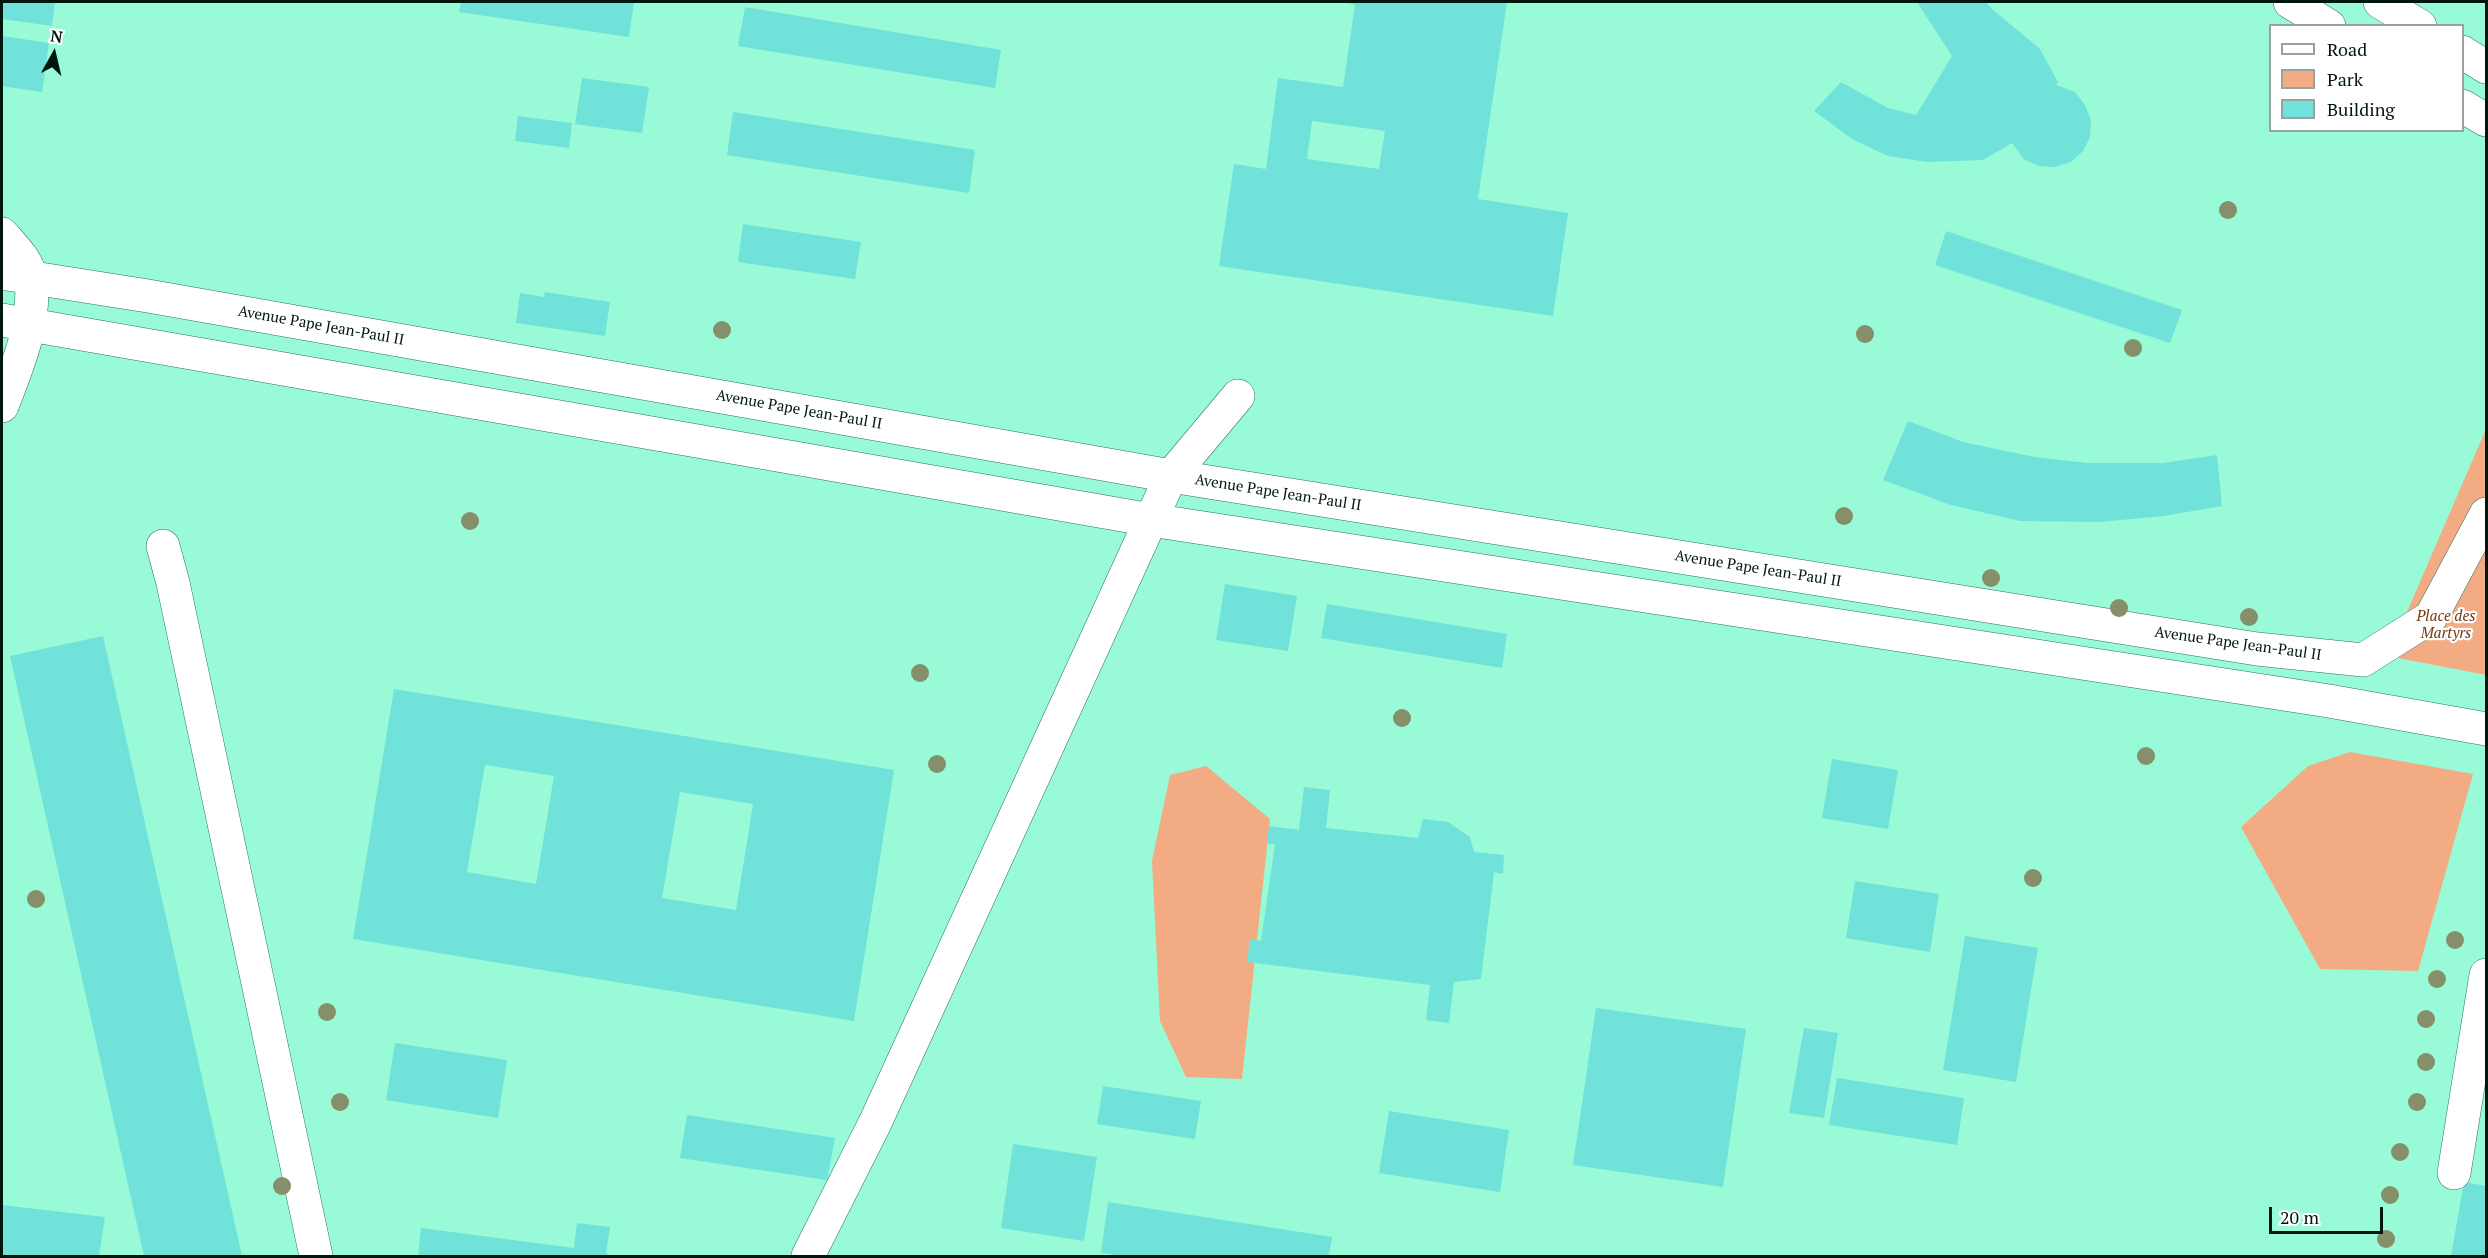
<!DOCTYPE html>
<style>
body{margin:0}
#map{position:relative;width:2488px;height:1258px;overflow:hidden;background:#99fad7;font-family:"PT Serif",serif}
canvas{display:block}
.frame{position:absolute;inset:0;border:3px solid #00170e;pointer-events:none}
.legend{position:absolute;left:2269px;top:24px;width:195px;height:108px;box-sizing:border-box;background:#fff;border:2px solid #99a29f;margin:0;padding:8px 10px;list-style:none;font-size:18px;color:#00170e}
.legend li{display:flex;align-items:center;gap:12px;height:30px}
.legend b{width:30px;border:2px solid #99a29f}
.north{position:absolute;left:24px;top:24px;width:60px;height:60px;-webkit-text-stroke:4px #fff;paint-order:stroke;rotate:8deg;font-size:16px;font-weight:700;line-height:24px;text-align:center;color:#00170e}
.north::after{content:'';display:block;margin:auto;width:21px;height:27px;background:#00170e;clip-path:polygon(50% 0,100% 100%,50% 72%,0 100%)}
.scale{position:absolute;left:2269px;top:1207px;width:114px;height:27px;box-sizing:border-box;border:3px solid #00170e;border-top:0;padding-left:8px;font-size:18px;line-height:21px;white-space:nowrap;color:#00170e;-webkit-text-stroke:4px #fff;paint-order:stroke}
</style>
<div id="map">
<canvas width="2488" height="1258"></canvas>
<div class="frame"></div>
<ul class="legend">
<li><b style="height:8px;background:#fff"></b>Road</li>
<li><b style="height:16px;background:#f3ab84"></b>Park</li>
<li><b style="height:16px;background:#70e2d9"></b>Building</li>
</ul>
<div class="north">N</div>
<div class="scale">20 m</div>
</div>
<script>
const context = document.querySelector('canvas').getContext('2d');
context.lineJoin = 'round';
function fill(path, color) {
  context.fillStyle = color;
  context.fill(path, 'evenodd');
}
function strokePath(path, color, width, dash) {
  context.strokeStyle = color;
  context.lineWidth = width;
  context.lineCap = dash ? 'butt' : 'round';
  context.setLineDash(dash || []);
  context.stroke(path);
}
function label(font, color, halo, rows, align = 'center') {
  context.font = font + ' "PT Serif",serif';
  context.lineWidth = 4.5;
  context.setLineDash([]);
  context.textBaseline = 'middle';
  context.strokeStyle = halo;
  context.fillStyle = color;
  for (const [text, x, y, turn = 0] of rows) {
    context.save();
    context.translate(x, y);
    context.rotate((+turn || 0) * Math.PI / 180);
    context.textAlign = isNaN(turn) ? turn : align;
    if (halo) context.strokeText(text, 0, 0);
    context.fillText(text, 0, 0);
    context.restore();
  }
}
const green = new Path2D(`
 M2486,429v246l-98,-19z
 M2350,752l123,22 -55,197 -98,-2 -79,-142 67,-61z
 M1206,766l64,53 -28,260 -56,-2 -26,-56 -8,-160 18,-86z`);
const building = new Path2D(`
 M2,2h53l-3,24 -50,-7z
 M461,2h173l-5,35 -170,-25z
 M1343,2h164l-29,197 90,14 -15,103 -334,-50 15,-102 32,5 12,-91 65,9 12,-82zM1312,121l73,10 -6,38 -72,-10z
 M1917,2h69l7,8 47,39 18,33 -2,3 19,7 10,13 6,15 -1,17 -7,14 -12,11 -16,5 -16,-1 -15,-7 -12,-16 -29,17 -56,2 -39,-6 -36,-17 -38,-28 27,-29 47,26 28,7 36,-59z
 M745,7l256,43 -6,38 -257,-42z
 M2,36l47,7 -7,49 -40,-6z
 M582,78l67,9 -7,46 -67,-9z
 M733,112l242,38 -6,43 -242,-38z
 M518,116l54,7 -3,25 -54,-7z
 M743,224l118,18 -6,37 -117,-17z
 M1946,231l236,79 -12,33 -235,-78z
 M545,292l65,10 -5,34 -89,-13 4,-30 24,4z
 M1908,421l55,21 71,15 54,6h75l54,-8 5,51 -58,10 -64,6 -80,-1 -69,-16 -68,-25z
 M1225,584l72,12 -9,55 -72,-11z
 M1327,604l180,30 -5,34 -181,-30z
 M103,636l139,620h-98l-134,-600z
 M394,689l500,81 -40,251 -501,-82zM485,765l69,11 -18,108 -69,-12zM680,792l73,12 -17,106 -74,-12z
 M1832,759l66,11 -10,59 -66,-11z
 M1304,787l26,3 -4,38 92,10 5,-19 25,3 22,15 4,15 30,3 -1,19 -9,-2 -13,107 -27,3 -5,41 -23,-3 4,-35 -183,-23 3,-23 11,2 14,-97h-8l2,-18 30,4z
 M1855,881l84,13 -9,58 -84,-14z
 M1965,936l73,12 -22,134 -73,-12z
 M1596,1008l150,21 -23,158 -150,-22z
 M1804,1028l34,5 -14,85 -35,-5z
 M395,1043l112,17 -9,58 -112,-18z
 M1837,1078l127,20 -7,47 -128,-20z
 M1103,1086l98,15 -6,38 -98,-15z
 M1389,1111l120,19 -9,62 -121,-19z
 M687,1115l148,23 -8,42 -147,-22z
 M1013,1144l84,13 -13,84 -83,-13z
 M2464,1182l22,4v70h-35z
 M1108,1202l224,35 -3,19h-206l-22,-3z
 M2,1205l103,12 -6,39h-97z
 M577,1223l33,4 -4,27 8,2h-196l3,-28 153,20z`);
const minor = new Path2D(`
 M2,234c11,13 27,27 29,46 5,43 -14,87 -29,126
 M163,546l10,37 143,673
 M2454,1173l32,-198
 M808,1256l67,-133 296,-647 67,-80`);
const major = new Path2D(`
 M2290,2l39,24
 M2380,2l40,24
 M2462,52l24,15
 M2462,106l24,14
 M2,273l146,23 1023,180 1086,173 106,11 68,-43 55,-103
 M2,320l1149,200 1178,181 157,28`);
const trees = [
 [2228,210],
 [722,330],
 [1865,334],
 [2133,348],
 [1844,516],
 [470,521],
 [1991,578],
 [2119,608],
 [2249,617],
 [920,673],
 [1402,718],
 [2146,756],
 [937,764],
 [2033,878],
 [36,899],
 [2455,940],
 [2437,979],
 [327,1012],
 [2426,1019],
 [2426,1062],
 [340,1102],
 [2417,1102],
 [2400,1152],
 [282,1186],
 [2390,1195],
 [2386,1239]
];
const streetNames = [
 ["Avenue Pape Jean-Paul II",321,326,10],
 ["Avenue Pape Jean-Paul II",799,410,10],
 ["Avenue Pape Jean-Paul II",1278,493,9],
 ["Avenue Pape Jean-Paul II",1758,569,9],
 ["Avenue Pape Jean-Paul II",2238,644,8]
];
const parkNames = [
 ["Place des",2446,617],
 ["Martyrs",2446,634]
];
fill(green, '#f3ab84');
fill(building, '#70e2d9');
strokePath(minor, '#28745c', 34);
strokePath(major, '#28745c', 34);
strokePath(minor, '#fff', 33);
strokePath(major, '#fff', 33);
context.fillStyle = '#858f6a';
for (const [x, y] of trees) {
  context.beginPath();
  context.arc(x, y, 9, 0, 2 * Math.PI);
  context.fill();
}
label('15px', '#00170e', '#fff', streetNames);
label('italic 15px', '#753810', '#fff', parkNames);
</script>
